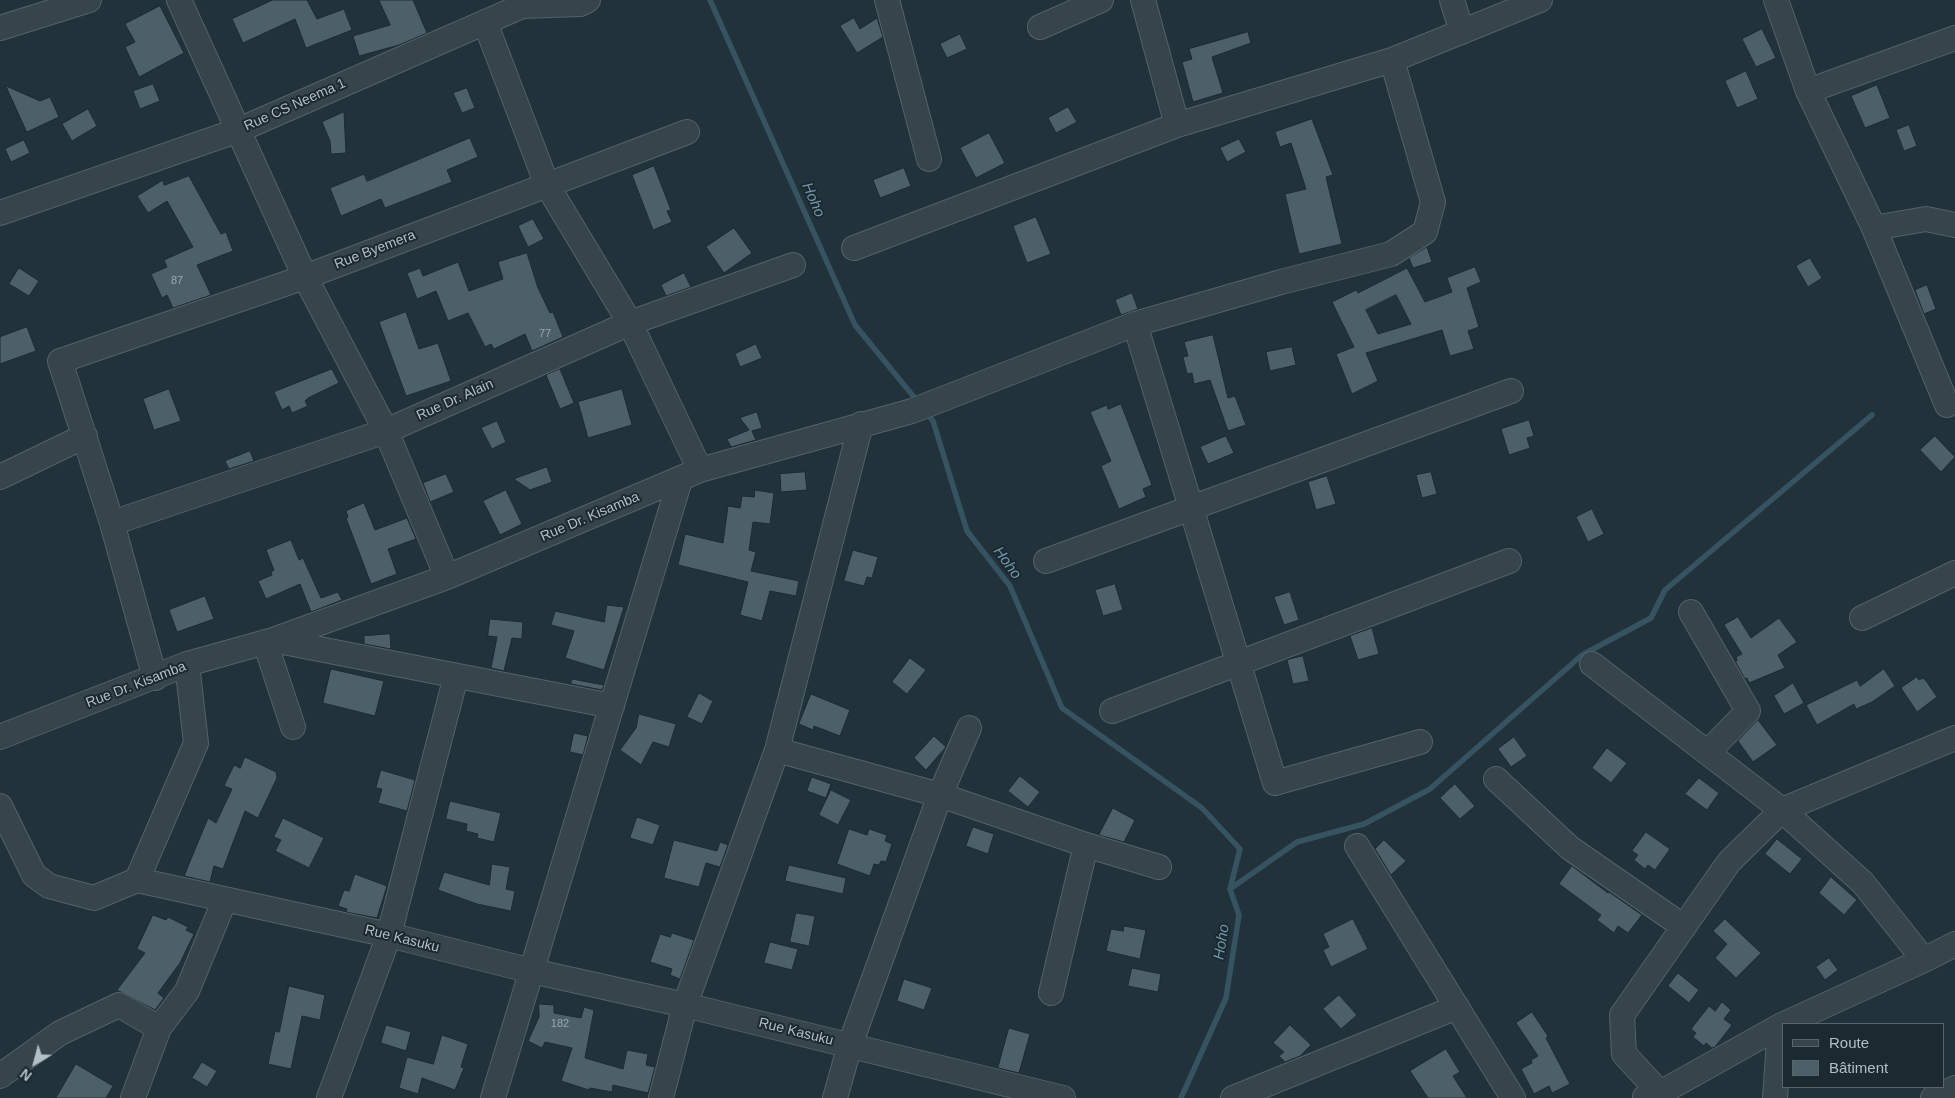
<!DOCTYPE html>
<meta charset="utf-8">
<style>
body{margin:0}
#map{position:relative;width:1955px;height:1098px;overflow:hidden;background:#22323b;font-family:Helvetica,sans-serif}
canvas{display:block}
.legend{position:absolute;left:1782px;top:1023px;width:162px;height:65px;box-sizing:border-box;background:#1b2930;border:1px solid #57656c;margin:0;padding:6px 9px;list-style:none;font-size:15px;color:#b1bfc7}
.legend li{display:flex;align-items:center;gap:10px;height:25px}
.legend b{width:25px;border:1px solid #57656c}
.north{position:absolute;left:10px;top:1038px;width:50px;height:50px;-webkit-text-stroke:4px #1b2930;paint-order:stroke;rotate:217deg;font-size:14px;font-weight:700;line-height:20px;text-align:center;color:#b1bfc7}
.north::after{content:'';display:block;margin:auto;width:18px;height:22px;background:#b1bfc7;clip-path:polygon(50% 0,100% 100%,50% 72%,0 100%)}
</style>
<div id="map">
<canvas width="1955" height="1098"></canvas>
<ul class="legend">
<li><b style="height:6px;background:#36444b"></b>Route</li>
<li><b style="height:14px;background:#4d6069"></b>Bâtiment</li>
</ul>
<div class="north">N</div>
</div>
<script>
const context = document.querySelector('canvas').getContext('2d');
context.lineJoin = 'round';
function strokePath(path, color, width, dash) {
  context.strokeStyle = color;
  context.lineWidth = width;
  context.lineCap = dash ? 'butt' : 'round';
  context.setLineDash(dash || []);
  context.stroke(path);
}
function fill(path, color) {
  context.fillStyle = color;
  context.fill(path, 'evenodd');
}
function label(font, color, halo, rows, align = 'center') {
  context.font = font + ' Helvetica,sans-serif';
  context.lineWidth = 4;
  context.setLineDash([]);
  context.textBaseline = 'middle';
  context.strokeStyle = halo;
  context.fillStyle = color;
  for (const [text, x, y, turn = 0] of rows) {
    context.save();
    context.translate(x, y);
    context.rotate((+turn || 0) * Math.PI / 180);
    context.textAlign = isNaN(turn) ? turn : align;
    if (halo) context.strokeText(text, 0, 0);
    context.fillText(text, 0, 0);
    context.restore();
  }
}
const stream = new Path2D(`
 M710,0l145,325 63,77
 M925,411l8,10 34,110 43,55 52,122 140,100 38,41 -10,40 9,26 -13,83 -45,100
 M1230,889l67,-47 67,-18 66,-35 152,-134 69,-37 14,-28 207,-175`);
const building = new Path2D(`
 M273,0h34l10,19 27,-10 8,21 -46,18 -11,-29 -52,24 -11,-24z
 M379,0h34l14,33 -28,12 -40,11 -6,-20 37,-11z
 M160,6l24,47 -45,24 -14,-30 10,-5 -10,-18z
 M854,18l6,11 17,-11 6,19 -26,16 -17,-27z
 M1762,29l14,29 -20,9 -14,-28z
 M1248,32l3,11 -39,14 11,36 -30,9 -11,-40 10,-3 -3,-10z
 M960,34l7,15 -20,9 -7,-14z
 M1746,71l12,28 -21,9 -12,-27z
 M153,84l7,17 -20,8 -7,-18z
 M1877,85l13,33 -25,10 -14,-32z
 M6,86l34,15 10,-4 9,20 -32,15z
 M467,88l8,20 -13,5 -9,-20z
 M1068,107l9,15 -21,11 -8,-15z
 M88,109l9,17 -25,15 -10,-17z
 M344,112l2,41 -15,1 -1,-13 -8,-19z
 M1312,119l21,56 -7,2 16,67 -43,10 -14,-60 21,-5 -15,-46 -11,4 -5,-15z
 M1909,125l8,21 -13,5 -8,-21z
 M989,133l16,30 -29,15 -16,-30z
 M470,138l8,19 -31,13 5,12 -67,26 -4,-9 -40,17 -11,-28 34,-14 3,7z
 M1239,139l7,13 -19,10 -7,-14z
 M24,140l6,13 -19,9 -6,-13z
 M654,166l17,44 -4,1 5,11 -19,8 -21,-55z
 M904,168l7,18 -31,12 -7,-18z
 M189,176l32,58 5,-2 7,19 -36,14 14,30 -38,13 -6,-13 -5,3 -11,-24 16,-7 -3,-7 29,-13 -26,-46 -19,12 -11,-17 26,-16 1,5z
 M1036,217l15,37 -24,9 -14,-37z
 M533,219l11,20 -16,8 -10,-21z
 M734,228l18,25 -28,20 -18,-26z
 M1427,247l5,15 -19,6 -4,-10z
 M527,253l11,35 12,25 3,-1 10,25 -31,14 -7,-17 -31,15 -3,-5 -6,3 -17,-34 -20,8 -12,-30 -19,8 -10,-26 13,-5 3,8 35,-14 11,29 34,-12 -5,-17z
 M1810,258l12,20 -14,9 -12,-21z
 M1475,267l6,15 -14,6 12,39 -11,4 6,18 -24,7 -8,-26 -76,23 12,28 -26,13 -16,-40 18,-7 -22,-45 24,-12 2,3 49,-25 18,34 27,-10 -5,-14zM1396,295l15,29 -33,10 -12,-24z
 M19,268l20,13 -10,15 -20,-12z
 M684,273l7,14 -25,9 -5,-11z
 M1927,285l9,24 -12,5 -9,-24z
 M1132,293l6,16 -17,6 -6,-15z
 M406,312l13,37 19,-6 13,38 -45,15 -27,-74z
 M27,327l9,24 -36,13v-27z
 M1213,335l15,63 7,-2 11,29 -18,6 -18,-51 -16,4 -2,-11 -5,1 -4,-17 5,-1 -4,-14z
 M756,344l6,14 -22,9 -5,-13z
 M1292,347l4,18 -26,6 -4,-19z
 M332,369l7,14 -31,15 -3,3 3,5 -16,7 -3,-7 -7,4 -8,-18z
 M560,369l14,34 -14,6 -14,-34z
 M169,389l12,32 -27,9 -11,-31z
 M622,389l10,36 -44,13 -10,-36z
 M1121,404l31,81 -9,4 3,8 -27,12 -18,-43 10,-5 -21,-49 17,-7 1,4z
 M757,412l5,16 -10,3 4,9 -25,7 -4,-8 22,-9 -9,-12z
 M1529,420l5,16 -7,2 3,10 -21,7 -8,-26z
 M497,421l9,21 -14,7 -11,-21z
 M1226,436l8,17 -26,11 -8,-17z
 M1935,436l20,21 -14,15 -21,-22z
 M250,451l4,10 -25,8 -4,-8z
 M547,467l5,15 -22,8 -16,-11z
 M805,472l2,18 -26,2 -1,-18z
 M1431,472l6,22 -15,4 -6,-23z
 M446,474l8,18 -24,10 -7,-19z
 M1327,476l9,28 -20,6 -8,-28z
 M506,490l16,34 -22,11 -17,-34z
 M755,490l19,3 -4,31 -17,-2 -4,28 7,2 -5,19 48,10 -3,15 -26,-5 -8,30 -22,-6 8,-33 -70,-17 7,-31 38,9 5,-37 12,2 2,-12 12,1z
 M364,503l11,27 32,-12 9,21 -28,10 9,25 -26,10 -25,-66 2,-1 -2,-6z
 M1592,509l12,25 -16,8 -12,-25z
 M291,540l8,20 4,-2 18,40 17,-6 4,8 -31,12 -11,-28 -34,15 -8,-18 14,-6 -1,-3 3,-2 -8,-20z
 M853,550l25,7 -6,21 -5,-1 -3,9 -20,-5z
 M1115,584l8,26 -20,6 -8,-26z
 M1290,592l9,28 -15,5 -10,-28z
 M205,596l9,23 -37,13 -8,-22z
 M607,605l17,2 -20,63 -39,-12 9,-27 -23,-6 4,-14 49,11z
 M1738,617l13,21 28,-20 18,24 -19,13 7,13 -36,15 -2,-5 -2,1 -10,-18h2l-1,-4 6,-3 -18,-29z
 M490,619l33,3 -1,17 -10,-1 -8,33 -13,-3 6,-31 -9,-1z
 M1372,628l7,26 -21,6 -8,-24z
 M390,634l1,15 -27,-5v-8z
 M1303,656l6,25 -16,3 -6,-24z
 M910,658l16,12 -19,24 -15,-12z
 M331,669l53,12 -9,35 -52,-13z
 M1884,669l11,17 -23,16 -16,7 -2,-5 -37,21 -11,-20 51,-25 3,6z
 M1917,677l2,3 4,-2 4,4 10,15 -20,15 -16,-24z
 M572,679l32,6 -2,5 -31,-6z
 M1793,683l11,20 -20,11 -10,-18z
 M699,693l14,8 -11,23 -15,-7z
 M811,694l39,16 -10,26 -26,-10 -1,4 -14,-6z
 M639,714l37,10 -7,23 -16,-5 -12,23 -21,-15 16,-22z
 M1758,720l19,25 -24,17 -15,-21z
 M574,733l14,3 -5,19 -13,-3z
 M934,736l12,11 -20,23 -12,-12z
 M1514,737l13,19 -16,11 -13,-18z
 M1607,748l20,15 -16,20 -19,-15z
 M245,757l31,15 1,6 -19,40 -13,-7 -22,58 -9,-3 -4,16 -26,-6 24,-58 8,5 16,-34 -8,-3 10,-21 6,3z
 M381,770l34,10 -8,31 -29,-8 4,-14 -6,-1z
 M1020,776l20,16 -12,15 -20,-16z
 M812,777l19,7 -5,14 -19,-7z
 M1699,778l20,15 -12,17 -22,-16z
 M1455,784l20,22 -15,13 -20,-21z
 M831,790l20,10 -13,25 -19,-10z
 M450,801l51,12 -7,29 -17,-4 1,-4 -12,-3 1,-7 -21,-5z
 M1113,808l22,12 -11,22 -25,-7z
 M637,817l23,8 -7,20 -23,-7z
 M283,818l41,20 -15,30 -34,-17 6,-11 -7,-3z
 M973,827l21,7 -6,20 -22,-8z
 M849,829l18,6 2,-6 18,6 -2,6 7,3 -6,18 -5,-1 -2,4 -5,-1 -4,12 -33,-12z
 M1646,832l24,17 -15,21 -7,-5 -3,4 -11,-9 4,-5 -6,-4z
 M1777,839l25,20 -12,15 -25,-20z
 M674,840l43,11 3,-9 8,3 -8,22 -14,-4 -7,24 -35,-9z
 M1384,840l22,21 -15,14 -16,-26z
 M492,864l18,3 -4,22 9,2 -4,20 -34,-7 -39,-14 6,-18 45,13z
 M789,865l57,13 -3,16 -58,-13z
 M1572,866l36,27 1,-1 33,23 -14,18 -10,-7 -4,7 -17,-13 4,-5 -42,-31z
 M355,874l32,12 -10,32 -31,-6 1,-3 -9,-3 6,-16 5,1z
 M1831,877l26,23 -13,15 -25,-22z
 M796,913l19,3 -6,30 -19,-4z
 M153,915l13,5 2,-3 20,10 -2,3 8,4 -14,29 -22,30 6,5 -9,12 -38,-20 28,-37 -8,-4z
 M1353,919l15,30 -37,18 -8,-17 6,-3 -6,-13z
 M1725,919l36,34 -25,25 -21,-20 12,-14 -14,-13z
 M1124,926l22,4 -6,29 -34,-8 5,-22 12,2z
 M672,933l22,7 -14,39 -10,-4 2,-6 -22,-7 10,-28 10,3z
 M770,942l28,7 -6,21 -28,-7z
 M1829,958l9,12 -13,10 -9,-13z
 M1132,968l29,6 -3,18 -30,-6z
 M1678,973l21,17 -10,13 -21,-17z
 M904,979l28,9 -8,22 -27,-9z
 M289,986l36,9 -5,25 -18,-4 -11,53 -23,-5 7,-33 4,1z
 M1339,995l18,20 -16,14 -18,-20z
 M1722,1002l9,8 -7,9 8,6 -17,22 -3,1 -6,-5 -2,3 -11,-9 3,-4 -5,-4 18,-23 6,5z
 M539,1004l15,1v8l27,5 3,-11 10,3 -9,48 38,11 4,-19 21,4 -2,11 9,2 -7,26 -35,-8 -1,7 -22,-4 -1,2 -28,-9 11,-33 -27,-6 -3,6 -14,-7 11,-24z
 M1532,1012l16,24 -2,2 24,46 -18,9 -3,-7 -15,8 -13,-25 11,-6 -1,-3 7,-4 -22,-33z
 M386,1025l25,7 -5,19 -25,-8z
 M1290,1025l21,20 -11,11 -15,6 -6,-6 5,-4 -11,-9z
 M1009,1028l21,6 -11,39 -21,-5z
 M442,1035l26,9 -7,23 3,1 -9,22 -33,-12 -4,16 -19,-6 8,-31 26,7z
 M1446,1049l14,23 -7,4 14,22h-39l-18,-27z
 M202,1062l15,9 -10,16 -15,-9z
 M76,1064l37,22 -7,12h-50z`);
const minor = new Path2D(`
 M179,0l126,277 81,154 61,146
 M887,0l42,159
 M1143,0l34,125
 M1452,0l10,32
 M1776,0l32,91 66,137 73,177
 M485,22l62,163 83,138 70,147
 M1040,27l61,-27
 M0,28l89,-28
 M1808,91l147,-53
 M0,213l239,-83 283,-124 58,-2 8,-4
 M1874,228l52,-9 29,6
 M854,248l323,-123 215,-65 148,-60
 M1135,324l140,459 145,-41
 M0,477l85,-41
 M112,523l274,-92 244,-108 163,-58
 M1046,561l465,-170
 M1691,612l57,99 -40,41
 M1862,618l93,-45
 M273,640l339,66
 M265,642l28,85
 M1592,664l190,146 81,73 61,77
 M155,678l-43,-155 -52,-162 245,-84 382,-145
 M1112,711l397,-150
 M0,737l187,-73 86,-24 174,-63 253,-107 212,-59 223,-87 146,-42 110,-28 34,-22 8,-30 -41,-142
 M777,750l163,45 146,50 73,22
 M1496,779l74,69 114,79
 M0,806l34,69 15,11 45,12 43,-18 252,55 143,36 153,34 378,93
 M1357,846l156,252
 M137,880l59,-137 -9,-79
 M1051,993l35,-148
 M0,1076l60,-43 59,-28 40,23
 M1660,1093l-36,-39 -2,-39 107,-153 53,-52 173,-72
 M1645,1097l15,-4 120,-67 144,-66 31,-16
 M133,1098l26,-70 28,-37 38,-92
 M329,1098l60,-163 67,-259
 M493,1098l187,-618
 M661,1098l24,-93 92,-255 84,-326
 M835,1098l15,-53 90,-250 29,-67
 M1233,1098l224,-91
 M1775,1098l5,-72
 M1933,1098l22,-10`);
const numberNames = [
 ["87",177,281],
 ["77",545,334],
 ["182",560,1024]
];
const streetNames = [
 ["Rue CS Neema 1",295,105,-24],
 ["Rue Byemera",375,250,-21],
 ["Rue Dr. Alain",455,400,-24],
 ["Rue Dr. Kisamba",590,517,-23],
 ["Rue Dr. Kisamba",136,685,-21],
 ["Rue Kasuku",402,939,14],
 ["Rue Kasuku",796,1032,14]
];
const waterNames = [
 ["Hoho",813,200,66],
 ["Hoho",1007,563,54],
 ["Hoho",1222,942,-81]
];
strokePath(stream, '#365362', 5.5);
fill(building, '#4d6069');
strokePath(building, '#1d2b32', 1);
strokePath(minor, '#546269', 26);
strokePath(minor, '#36444b', 24);
label('11px', '#98a7b0', null, numberNames);
label('14px', '#b1bfc7', '#1b2930', streetNames);
label('italic 15px', '#7197aa', '#1b2930', waterNames);
</script>
